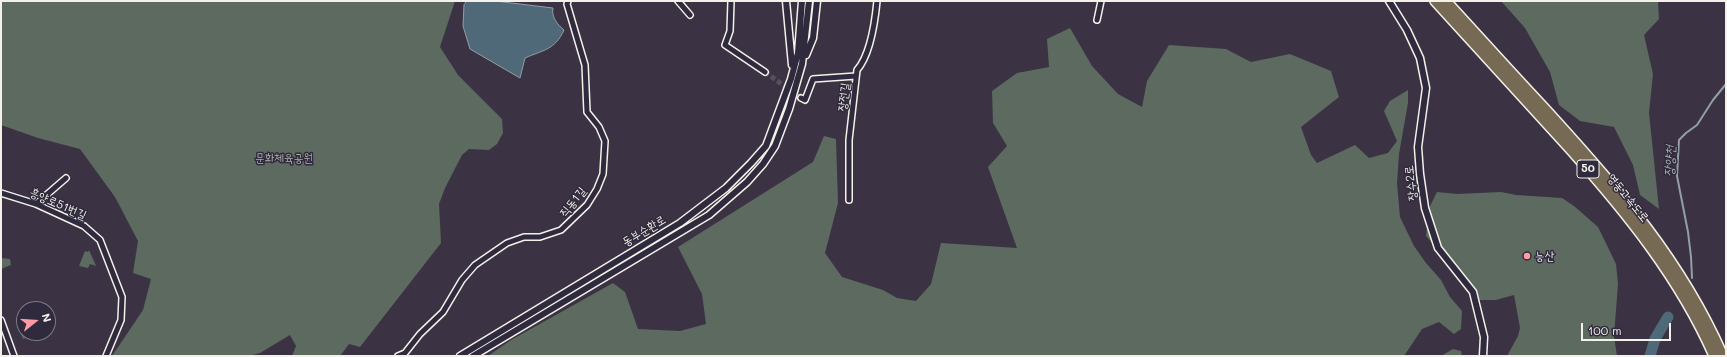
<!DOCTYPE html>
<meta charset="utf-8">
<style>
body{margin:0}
#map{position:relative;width:1727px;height:357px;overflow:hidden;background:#3b3343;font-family:Mali,sans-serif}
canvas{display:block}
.frame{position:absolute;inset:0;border:2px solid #f4f1e8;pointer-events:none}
.north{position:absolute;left:16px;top:301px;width:40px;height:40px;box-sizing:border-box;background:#2f2a3d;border:1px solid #7e7a81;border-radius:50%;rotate:73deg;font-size:11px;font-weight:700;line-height:16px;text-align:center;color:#f4f1e8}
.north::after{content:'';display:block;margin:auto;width:14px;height:18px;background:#ff9aa2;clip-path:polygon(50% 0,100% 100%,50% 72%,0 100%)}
.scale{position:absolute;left:1581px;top:323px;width:90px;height:18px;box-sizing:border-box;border:2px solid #f4f1e8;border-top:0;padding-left:5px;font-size:12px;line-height:14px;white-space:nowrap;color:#f4f1e8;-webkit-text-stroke:3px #2f2a3d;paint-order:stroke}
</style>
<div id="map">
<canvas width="1727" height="357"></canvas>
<div class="frame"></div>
<div class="north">N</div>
<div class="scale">100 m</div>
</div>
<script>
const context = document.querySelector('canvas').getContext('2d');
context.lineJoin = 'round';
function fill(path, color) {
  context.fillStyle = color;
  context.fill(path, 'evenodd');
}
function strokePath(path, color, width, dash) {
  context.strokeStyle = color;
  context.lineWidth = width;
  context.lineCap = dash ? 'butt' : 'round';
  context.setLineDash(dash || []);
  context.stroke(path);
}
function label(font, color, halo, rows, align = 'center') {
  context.font = font + ' Mali,"Poor Story",sans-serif';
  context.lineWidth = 3;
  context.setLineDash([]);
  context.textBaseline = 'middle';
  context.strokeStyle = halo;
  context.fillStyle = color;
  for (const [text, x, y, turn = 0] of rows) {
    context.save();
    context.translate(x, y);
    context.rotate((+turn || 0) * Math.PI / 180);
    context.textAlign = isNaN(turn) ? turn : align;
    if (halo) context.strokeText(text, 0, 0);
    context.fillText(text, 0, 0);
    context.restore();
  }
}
const green = new Path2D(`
 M1,1h454l-15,46 18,28 44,44 1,14 -6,11 -8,6 -20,-1 -7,6 -17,33 -6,16 2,39 -81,104 -11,-3 -9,12h-48l4,-10 -6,-11 -30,18 -11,3h-137l31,-46 8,-31 -18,-6 5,-32 -23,-44 -35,-48 -42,-11 -37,-13z
 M1501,1h157l1,18 -15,16 9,39 -4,39 10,96 -19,-14 -7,-30 -19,-38 -34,-6 -21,-16 -9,-33 -25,-44z
 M1070,28l22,38 26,28 24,13 5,-26 22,-36 57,4 25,13 39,-8 41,17 8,26 -38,30 10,28 6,8 38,-18 14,13 19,-5 9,-12 -13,-30 6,-10 18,-11v13l-9,51 -2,29 3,34 14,29 12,17 15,17 9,17 12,14 -1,18 -7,5 -15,-12 -17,7 -18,27h-916l23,-16 102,-57 12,9 13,37 42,2 26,-7 -4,-30 -24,-47 135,-85 11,-26 12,3 2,64 -13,50 17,24 41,13 14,8 19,3 15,-17 10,-41 76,5 -29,-81 19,-21 -14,-23 -1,-32 25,-18 32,-6 -2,-28z
 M1437,192l20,2 44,-2 15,3 46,3 12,8 24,21 18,37 2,20 -4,52 3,20h-110l11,-20 2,-8 -6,-33 -18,5h-22c-12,-24 -30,-44 -48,-64l3,-28z
 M89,250l7,16 -6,-2 -2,4 -9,-2 6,-15 3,1z
 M1,258l9,1 1,6 -10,4z
 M24,328v5h10l1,2 -12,4 -4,-10z
 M1453,349l8,2 1,5h-21z`);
const water = new Path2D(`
 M467,1h28l58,7c-2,9 5,17 11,22 -9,20 -21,20 -39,28l-5,20 -50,-29 -7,-23 1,-21z`);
const stream = new Path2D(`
 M1692,278l-1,-21 -3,-25 -11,-56 2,-36 7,-7 11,-8 16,-25 13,-16`);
const river = new Path2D(`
 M1650,356l5,-17 13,-22`);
const minorTunnel = new Path2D(`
 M765,72l36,26`);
const minor = new Path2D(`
 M678,1l12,14
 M731,1l-1,30 -5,14 40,27
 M1097,20l4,-19
 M801,98l4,2 8,-21 43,-3
 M1,193l35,11 48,22 16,14 22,57 -1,23 -15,36
 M849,200v-60l8,-70c14,-16 18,-48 20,-69
 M36,204l30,-26
 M1,320l13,36
 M398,356l7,-3 15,-19 23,-22 19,-32 13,-15 32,-22 17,-6h16l21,-7 26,-25 10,-16 6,-15 2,-33 -6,-14 -12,-15 -2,-47 -18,-61 1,-3`);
const tertiary = new Path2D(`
 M786,1l6,64
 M1389,1l18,29 13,28 6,30 -8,59 2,27 5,34 13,40 35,44 11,45 -1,19
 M806,55l7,-17 4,-37
 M460,356l220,-133 46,-35 25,-25 15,-17 25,-67 7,-26 4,-52
 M473,356l236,-141 38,-33 16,-18 12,-18 14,-37 13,-45 7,-63`);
const motorway = new Path2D(`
 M1435,1c45,49 90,98 135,148 56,63 110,129 144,207
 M1446,1c34,37 68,75 103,112 70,77 132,147 174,243`);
const markers = [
 [1527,256,4,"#ff9aa2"]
];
const shields = [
 [1588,169,22]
];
const shieldNames = [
 ["50",1588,169]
];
const streetNames = [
 ["장전길",844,97,-83],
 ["장수2로",1411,183,-97],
 ["영동고속도로",1628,198,51],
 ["직동1길",573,202,-51],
 ["흥양로51번길",58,204,24],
 ["동부순환로",644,231,-31]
];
const parkNames = [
 ["문화체육공원",284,158]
];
const poiNames = [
 ["능산",1535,256]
];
const waterNames = [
 ["장양천",1670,161,-87]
];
fill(green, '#5c6a5f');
fill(water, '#506979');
strokePath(water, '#929fa5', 1);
strokePath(stream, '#929fa5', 2);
strokePath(river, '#506979', 11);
strokePath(minorTunnel, '#57505c', 5, [5, 2.5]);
strokePath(minor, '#f4f1e8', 8);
strokePath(tertiary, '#f4f1e8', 9);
strokePath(motorway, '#f4f1e8', 12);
strokePath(minor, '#2f2a3d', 5);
strokePath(tertiary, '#2f2a3d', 6);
strokePath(motorway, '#766a55', 9);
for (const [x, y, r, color] of markers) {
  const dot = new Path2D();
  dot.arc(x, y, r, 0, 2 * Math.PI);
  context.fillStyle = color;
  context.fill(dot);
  strokePath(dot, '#2f2a3d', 1.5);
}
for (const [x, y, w] of shields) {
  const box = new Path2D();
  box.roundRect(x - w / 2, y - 9, w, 18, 3);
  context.fillStyle = '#2f2a3d';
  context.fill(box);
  strokePath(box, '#f4f1e8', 1);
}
label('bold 11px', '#f4f1e8', null, shieldNames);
label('12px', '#f4f1e8', '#2f2a3d', streetNames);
label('12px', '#b0b4aa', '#2f2a3d', parkNames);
label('12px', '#f4f1e8', '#2f2a3d', poiNames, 'left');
label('italic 13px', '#aab4b6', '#2f2a3d', waterNames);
</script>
